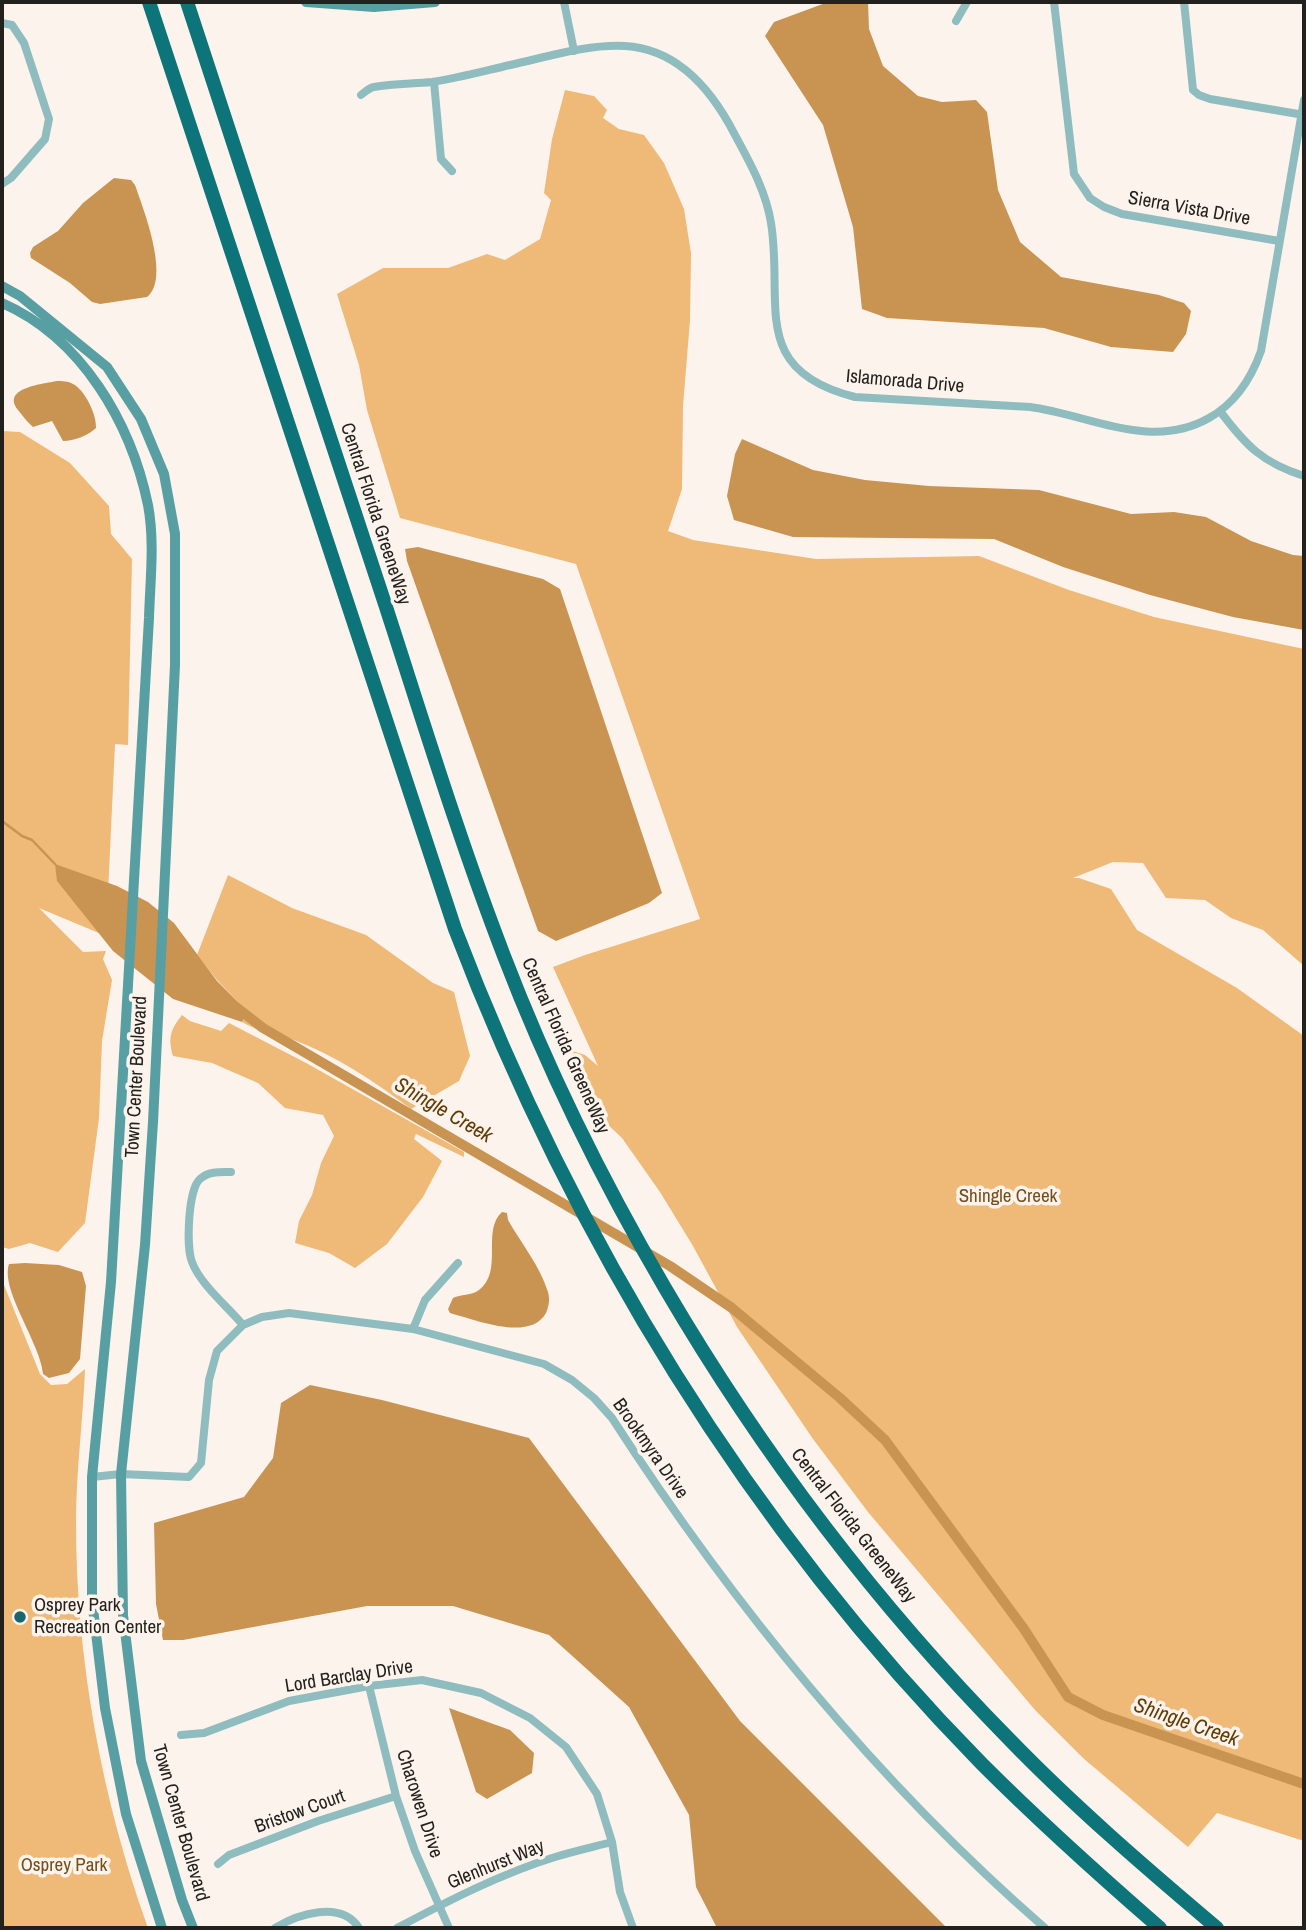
<!DOCTYPE html>
<style>
body{margin:0}
#map{position:relative;width:1306px;height:1930px;overflow:hidden;background:#fcf4ec;font-family:"Archivo Narrow",sans-serif}
canvas{display:block}
.frame{position:absolute;inset:0;border:4px solid #23211e;pointer-events:none}
</style>
<div id="map">
<canvas width="1306" height="1930"></canvas>
<div class="frame"></div>
</div>
<script>
const context = document.querySelector('canvas').getContext('2d');
context.lineJoin = 'round';
function fill(path, color) {
  context.fillStyle = color;
  context.fill(path, 'evenodd');
}
function strokePath(path, color, width, dash) {
  context.strokeStyle = color;
  context.lineWidth = width;
  context.lineCap = dash ? 'butt' : 'round';
  context.setLineDash(dash || []);
  context.stroke(path);
}
function label(font, color, halo, rows, align = 'center') {
  context.font = font + ' "Archivo Narrow",sans-serif';
  context.lineWidth = 7;
  context.setLineDash([]);
  context.textBaseline = 'middle';
  context.strokeStyle = halo;
  context.fillStyle = color;
  for (const [text, x, y, turn = 0] of rows) {
    context.save();
    context.translate(x, y);
    context.rotate((+turn || 0) * Math.PI / 180);
    context.textAlign = isNaN(turn) ? turn : align;
    if (halo) context.strokeText(text, 0, 0);
    context.fillText(text, 0, 0);
    context.restore();
  }
}
const green = new Path2D(`
 M565,90l29,6 13,14 -4,8 16,11 25,6 20,28 20,46 7,44 -1,67 -7,86 -1,83 -14,42 25,9 123,19 163,-3 90,34 85,27 150,32v317l-41,-36 -32,-12 -26,-18 -39,-2 -23,-35 -30,-1 -40,16h6l32,11 26,41 100,58 67,48v805l-87,-28 -29,34 -105,-89 -48,-48 -167,-198 -55,-73 -76,-112 -44,-81 -33,-54 -38,-54 -18,-17 -34,-71 15,5 13,11 -45,-99 32,-12 115,-36 -124,-355 -176,-46 -33,-108 -8,-45 -22,-71 46,-26h65l39,-14 18,6 35,-21 11,-39 -7,-7 8,-54z
 M2,431l18,1 50,31 39,43 2,28 21,25 -4,186 -13,-1 -9,192 -67,-28 44,44 23,-1 -3,8 9,21 -10,61 -3,77 -14,105 -27,29 -28,-9 -21,6 -7,-2z
 M228,875l64,33 74,27 67,48 21,9 16,64 -11,25 -48,28c-36,-27 -74,-53 -117,-69 -18,-7 -36,-8 -52,-18l4,-8 -2,-6 -27,-28 -20,-25z
 M182,1015l8,6 31,10 8,-8 79,41 156,88v5l-48,-23 -2,5 28,22 -19,36 -36,47 -32,24 -26,-15 -34,-10 4,-22 13,-26 9,-32 13,-27 -11,-21 -38,-7 -27,-25 -46,-20 -39,-7c-5,-18 -3,-26 9,-41z
 M2,1280l38,94 11,11 16,-1 18,-15c-2,52 -9,103 -9,154 0,137 26,277 72,405h-146z`);
const water = new Path2D(`
 M828,2h40l1,27 14,37 35,30 24,6 34,-2 11,12 11,78 22,52 41,35 98,18 25,8 7,8 -5,23 -13,18 -62,-5 -67,-19 -157,-10 -25,-9 -9,-82 -30,-102 -58,-89 9,-14z
 M114,178l17,2 4,5c8,23 36,94 12,112l-47,7 -8,-2 -22,-19 -39,-25 -1,-5 3,-6 25,-16 25,-28z
 M57,381c5,0 11,0 16,3 12,6 24,31 23,44 -7,7 -22,13 -33,13l-11,-20 -19,6c-6,-5 -10,-11 -15,-17 -17,-22 24,-26 39,-29z
 M742,439l71,31 52,10 64,6 110,4 92,24 43,-2 32,5 45,24 42,14 11,1v74l-71,-13 -83,-22 -87,-28 -69,-28 -201,-2 -59,-17 -7,-24 8,-42z
 M418,547l125,32 17,10 102,304 -13,10 -93,38 -18,-10 -131,-370 -2,-12z
 M55,864l62,22 31,16 26,21 43,58 27,27 2,6 -4,8 -69,-23 -60,-48 -56,-70z
 M502,1212l5,1 1,7c13,23 32,46 40,72 2,7 1,14 -2,21 -16,29 -70,7 -96,0l-2,-4 5,-11c8,-4 18,-2 26,-8 25,-19 2,-59 23,-78z
 M25,1263l34,2 23,7 4,14 -6,73 -11,14 -20,5 -6,-4c-2,-30 -43,-84 -34,-110z
 M310,1385l72,15 147,38 211,283 207,207h-230l-21,-41 -7,-72 -60,-108 -80,-72 -96,-29h-86l-184,34h-20l-7,-36 -2,-81 90,-26 29,-39 8,-55z
 M449,1708l61,22 24,23 -2,20 -45,26 -11,-7z`);
const stream = new Path2D(`
 M2,821l20,15 10,4 23,24`);
const canal = new Path2D(`
 M236,1007l27,21 407,238 62,42 108,90 45,42 139,189 44,68 35,18 201,69`);
const street = new Path2D(`
 M564,2l10,49
 M1054,2l20,172 16,24 14,9 18,7 157,27
 M1184,2l9,88 6,5 11,4 94,16
 M956,21l11,-19
 M2,23l10,2 12,18 25,76 -4,20 -34,39 -9,6
 M434,82l7,77 11,12
 M361,95c5,-4 8,-7 13,-8 19,-4 39,-3 58,-5 26,-4 52,-11 78,-17 37,-8 77,-21 115,-19 53,3 88,46 110,89 15,28 31,56 36,88 13,80 -23,147 84,174l175,10c60,8 121,44 179,11 27,-15 42,-39 52,-67l43,-251
 M1220,411c26,35 43,52 84,65
 M231,1172c-11,0 -22,-1 -31,7 -12,10 -14,68 -8,83 8,22 36,45 51,63
 M413,1329l12,-29 33,-37
 M92,1477l29,-3 68,3 12,-14 8,-83 8,-29 26,-26 19,-8 27,-4 124,16 131,35 28,16 22,18 18,20c120,186 266,365 433,510
 M369,1686l27,110 19,55 34,77
 M181,1735l23,-2 85,-32 80,-15 53,-6 59,13 49,25 36,29 31,47 15,48 8,50 13,36
 M218,1864l11,-9 89,-34 78,-25
 M275,1928c23,-14 66,-28 84,0
 M397,1928c51,-27 103,-54 158,-71 19,-6 38,-10 57,-15`);
const secondary = new Path2D(`
 M306,2l68,5 61,-5
 M2,286l18,10 87,71 34,52 23,55 11,60v131l-22,457 -8,123 -24,229 2,141 18,146 41,139 11,28
 M2,303c80,35 129,120 146,202 7,37 2,77 1,113l-38,664 -19,195v123l13,108 21,106 36,114`);
const highway = new Path2D(`
 M149,2l306,927c118,310 294,598 527,835 57,57 117,111 178,164
 M187,2c66,202 132,403 199,605 38,117 74,235 118,349 44,115 99,226 161,332 96,164 212,317 345,452 65,67 136,128 207,188`);
const markers = [
 [20,1617,7,"#18666b"]
];
const streetNames = [
 ["Sierra Vista Drive",1189,209,10],
 ["Islamorada Drive",905,382,5],
 ["Central Florida GreeneWay",375,514,72],
 ["Central Florida GreeneWay",565,1046,66],
 ["Town Center Boulevard",137,1077,-87],
 ["Brookmyra Drive",650,1449,55],
 ["Central Florida GreeneWay",853,1526,52],
 ["Lord Barclay Drive",349,1677,-9],
 ["Charowen Drive",419,1804,72],
 ["Bristow Court",300,1812,-20],
 ["Town Center Boulevard",180,1823,74],
 ["Glenhurst Way",496,1865,-22]
];
const parkNames = [
 ["Shingle Creek",1008,1197],
 ["Osprey Park",64,1866]
];
const poiNames = [
 ["Osprey Park",34,1606],
 ["Recreation Center",34,1628]
];
const waterNames = [
 ["Shingle Creek",443,1111,30],
 ["Shingle Creek",1186,1723,19]
];
fill(green, '#efb977');
fill(water, '#c99452');
strokePath(stream, '#c99452', 2.5);
strokePath(canal, '#c99452', 10);
strokePath(street, '#8fbcbf', 8);
strokePath(secondary, '#589fa4', 10);
strokePath(highway, '#0d747a', 14);
for (const [x, y, r, color] of markers) {
  const dot = new Path2D();
  dot.arc(x, y, r, 0, 2 * Math.PI);
  context.fillStyle = color;
  context.fill(dot);
  strokePath(dot, '#fcf4ec', 2.5);
}
label('19px', '#23211e', '#fcf4ec', streetNames);
label('19px', '#724e1c', '#fcf4ec', parkNames);
label('19px', '#23211e', '#fcf4ec', poiNames, 'left');
label('italic 21px', '#603c05', '#fcf4ec', waterNames);
</script>
